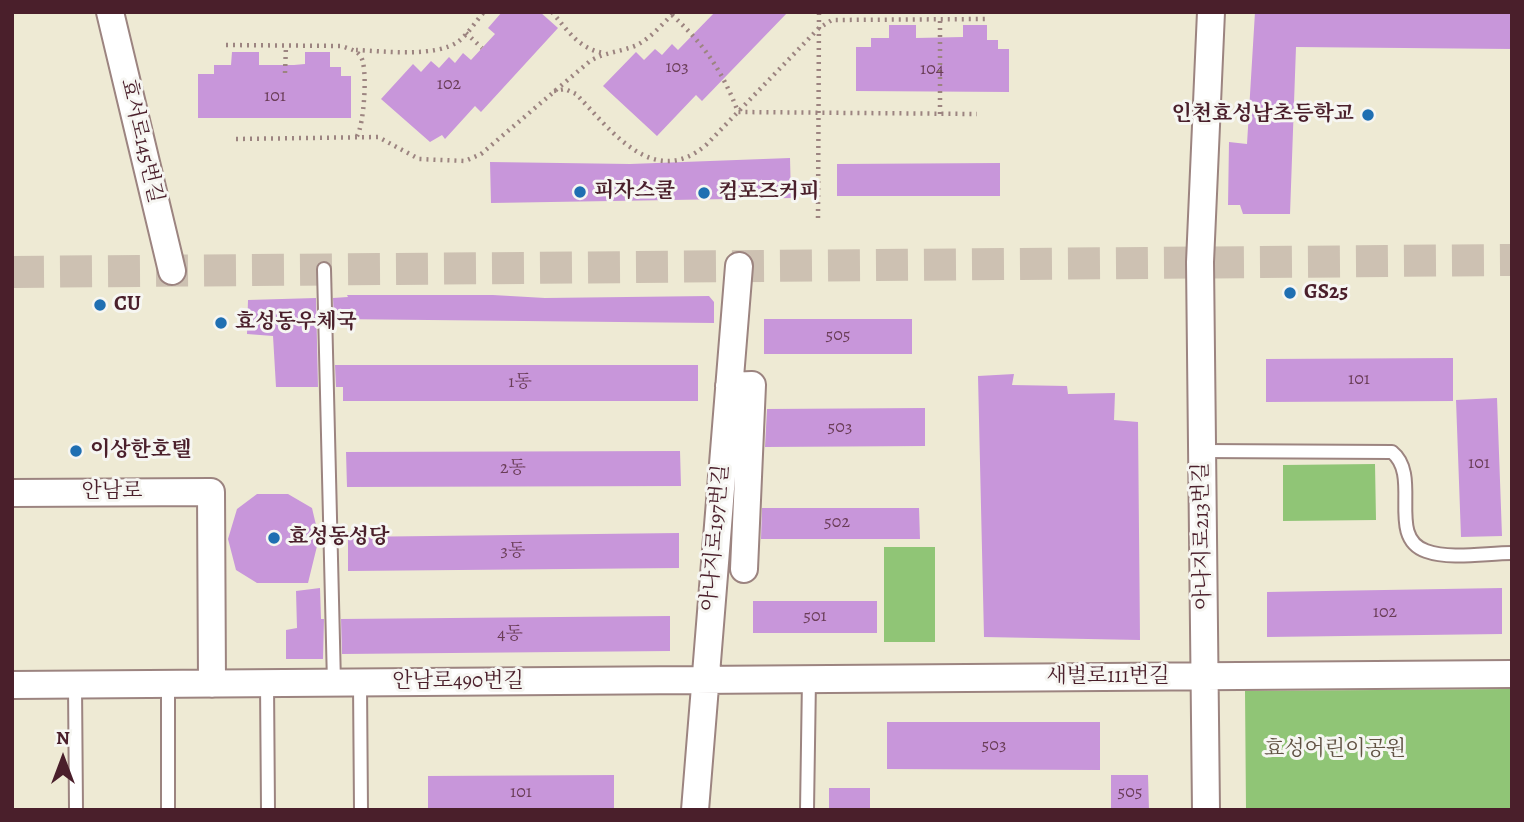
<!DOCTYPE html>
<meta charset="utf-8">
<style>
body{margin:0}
#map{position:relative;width:1524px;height:822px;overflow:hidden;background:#eeead4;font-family:Alegreya,serif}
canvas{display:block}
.frame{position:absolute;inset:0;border:14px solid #4a1f2b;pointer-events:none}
.north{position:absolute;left:28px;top:724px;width:70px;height:70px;-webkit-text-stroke:5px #f6f6f2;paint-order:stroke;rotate:0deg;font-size:19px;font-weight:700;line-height:28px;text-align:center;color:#4a1f2b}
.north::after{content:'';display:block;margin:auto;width:24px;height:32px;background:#4a1f2b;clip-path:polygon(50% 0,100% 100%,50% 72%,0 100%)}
</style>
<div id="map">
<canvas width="1524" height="822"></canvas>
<div class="frame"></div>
<div class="north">N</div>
</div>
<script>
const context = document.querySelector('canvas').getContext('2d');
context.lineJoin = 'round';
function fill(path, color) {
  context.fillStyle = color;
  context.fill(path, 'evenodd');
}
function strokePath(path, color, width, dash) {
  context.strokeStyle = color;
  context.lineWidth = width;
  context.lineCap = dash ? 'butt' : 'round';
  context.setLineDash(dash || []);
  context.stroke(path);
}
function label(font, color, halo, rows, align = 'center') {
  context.font = font + ' Alegreya,"Noto Serif KR",serif';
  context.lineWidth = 6;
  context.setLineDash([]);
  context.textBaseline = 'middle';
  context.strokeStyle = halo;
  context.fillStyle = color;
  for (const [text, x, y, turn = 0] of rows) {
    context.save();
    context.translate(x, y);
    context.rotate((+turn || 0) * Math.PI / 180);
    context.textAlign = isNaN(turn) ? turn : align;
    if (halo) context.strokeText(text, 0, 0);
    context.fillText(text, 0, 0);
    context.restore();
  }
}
const green = new Path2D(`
 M1375,464l1,56 -93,1v-56z
 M884,547h51v95h-51z
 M1512,689v121h-266l-1,-119z`);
const building = new Path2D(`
 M502,12h38l18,16 -77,84 -6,-6 -30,33 -3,-4 -12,7 -49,-43 32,-35 8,8 10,-11 8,7 10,-11 6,6 8,-10 8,7 24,-26 -7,-6z
 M715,12h73l-86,89 -6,-6 -39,41 -54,-50 33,-34 8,8 11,-11 7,6 10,-11 6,6z
 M1255,12h253l4,2v35l-216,-2 -6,167h-47l-3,-9h-12l1,-63 18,2z
 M889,25h27v13l47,-1v-12h24v15h11v9h11v43l-153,-1v-44h15v-9h18z
 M232,52h27v13h35l11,-1v-12h25v15h11v9h10v42h-153v-44h16v-9h17z
 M790,158l1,40 -300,5 -1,-41 140,2z
 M1000,163v33h-163v-32z
 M347,295h146l52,3 164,-2 5,6v21l-380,-4 -1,-21 15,-1z
 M316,298l2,89h-42l-3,-51 -26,-2 1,-34z
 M764,319h148v35h-148z
 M1453,358v43l-187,1v-43z
 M335,365h363v36h-355v-14h-7z
 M1014,374l-2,11 55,1 1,8 47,-1 -1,27 24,2 2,218 -156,-3 -6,-261z
 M1497,398l5,138 -41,1 -5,-137z
 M925,408v38l-160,1 2,-38z
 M680,451l1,35 -334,1 -1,-35z
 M257,494h31l24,14 7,30 -11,45h-51l-21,-13 -8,-31 9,-30z
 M762,508h157l1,31h-159z
 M679,533v35l-331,3v-34z
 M320,588l1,31h3l-1,40h-37v-29l11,-2 -1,-37z
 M1502,588v46l-235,3v-45z
 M753,601h124v32h-124z
 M670,616v35l-328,3 -1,-35z
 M887,722h213v48l-213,-1z
 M614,775v35h-186v-34z
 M1111,775h37l1,35h-38z
 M829,788h41v22h-41z`);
const tertiaryTunnel = new Path2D(`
 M12,272l1500,-12`);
const path = new Path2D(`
 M552,12c16,19 27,37 52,41
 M672,15c32,29 51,57 66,97l239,2
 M466,33l16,15
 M226,45l116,1c7,3 15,4 19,11 7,11 3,68 -4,79
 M356,50c27,1 80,8 103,-9 9,-7 17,-20 25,-29
 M285,73l1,-27
 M554,91l11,-2 11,5c35,36 77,96 130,51l113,-117 13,-8 153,-1
 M940,114v-95
 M236,139l142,-2 41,22 46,2 16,-7 109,-93c15,-9 31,-9 47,-16 14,-7 26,-22 38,-33
 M818,218l1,-206`);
const service = new Path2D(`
 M324,269l10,414
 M1202,451l190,1c30,24 -6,85 34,99 25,9 60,2 86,2
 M267,683l1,127
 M360,683l1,127
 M75,684l1,126
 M168,684v126
 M807,810l2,-131`);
const minor = new Path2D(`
 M110,12l62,259
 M729,386l23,-1 -8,184
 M12,493l199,-1 1,192
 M12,685l1500,-11
 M695,810l44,-544
 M1206,810l-6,-548 11,-250`);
const markers = [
 [1368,115,7,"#1f6fb2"],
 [580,192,7,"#1f6fb2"],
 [704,193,7,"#1f6fb2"],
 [1290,293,7,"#1f6fb2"],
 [100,305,7,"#1f6fb2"],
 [221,323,7,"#1f6fb2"],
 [76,451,7,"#1f6fb2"],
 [274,538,7,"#1f6fb2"]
];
const numberNames = [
 ["103",677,68],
 ["104",932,70],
 ["102",449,85],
 ["101",275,97],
 ["505",838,336],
 ["101",1359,380],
 ["1동",520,383],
 ["503",840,428],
 ["101",1479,464],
 ["2동",513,469],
 ["502",837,523],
 ["3동",513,552],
 ["102",1385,613],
 ["501",815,617],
 ["4동",510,635],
 ["503",994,746],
 ["101",521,793],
 ["505",1130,793]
];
const poiNames = [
 ["인천효성남초등학교",1354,115,"right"],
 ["피자스쿨",594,192],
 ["컴포즈커피",718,193],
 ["GS25",1304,293],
 ["CU",114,305],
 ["효성동우체국",235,323],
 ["이상한호텔",90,451],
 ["효성동성당",288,538]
];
const streetNames = [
 ["효서로145번길",141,141,77],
 ["안남로",112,492],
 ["아나지로213번길",1203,536,-91],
 ["아나지로197번길",716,538,-85],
 ["새벌로111번길",1108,677],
 ["안남로490번길",458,682]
];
const parkNames = [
 ["효성어린이공원",1335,750]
];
fill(green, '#90c576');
fill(building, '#c896da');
strokePath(tertiaryTunnel, '#cdc1b2', 32, [32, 16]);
strokePath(service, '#9c8480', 16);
strokePath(minor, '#9c8480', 30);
strokePath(path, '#9c8480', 4.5, [2, 5]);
strokePath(service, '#fff', 12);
strokePath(minor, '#fff', 26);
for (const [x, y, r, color] of markers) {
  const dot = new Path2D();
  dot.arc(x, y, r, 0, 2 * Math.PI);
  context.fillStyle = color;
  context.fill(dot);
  strokePath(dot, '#f6f6f2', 2.5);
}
label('18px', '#6a3d57', null, numberNames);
label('bold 21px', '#4a1f2b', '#f6f6f2', poiNames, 'left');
label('21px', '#4a1f2b', '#f6f6f2', streetNames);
label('21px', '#5f5142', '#f6f6f2', parkNames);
</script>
